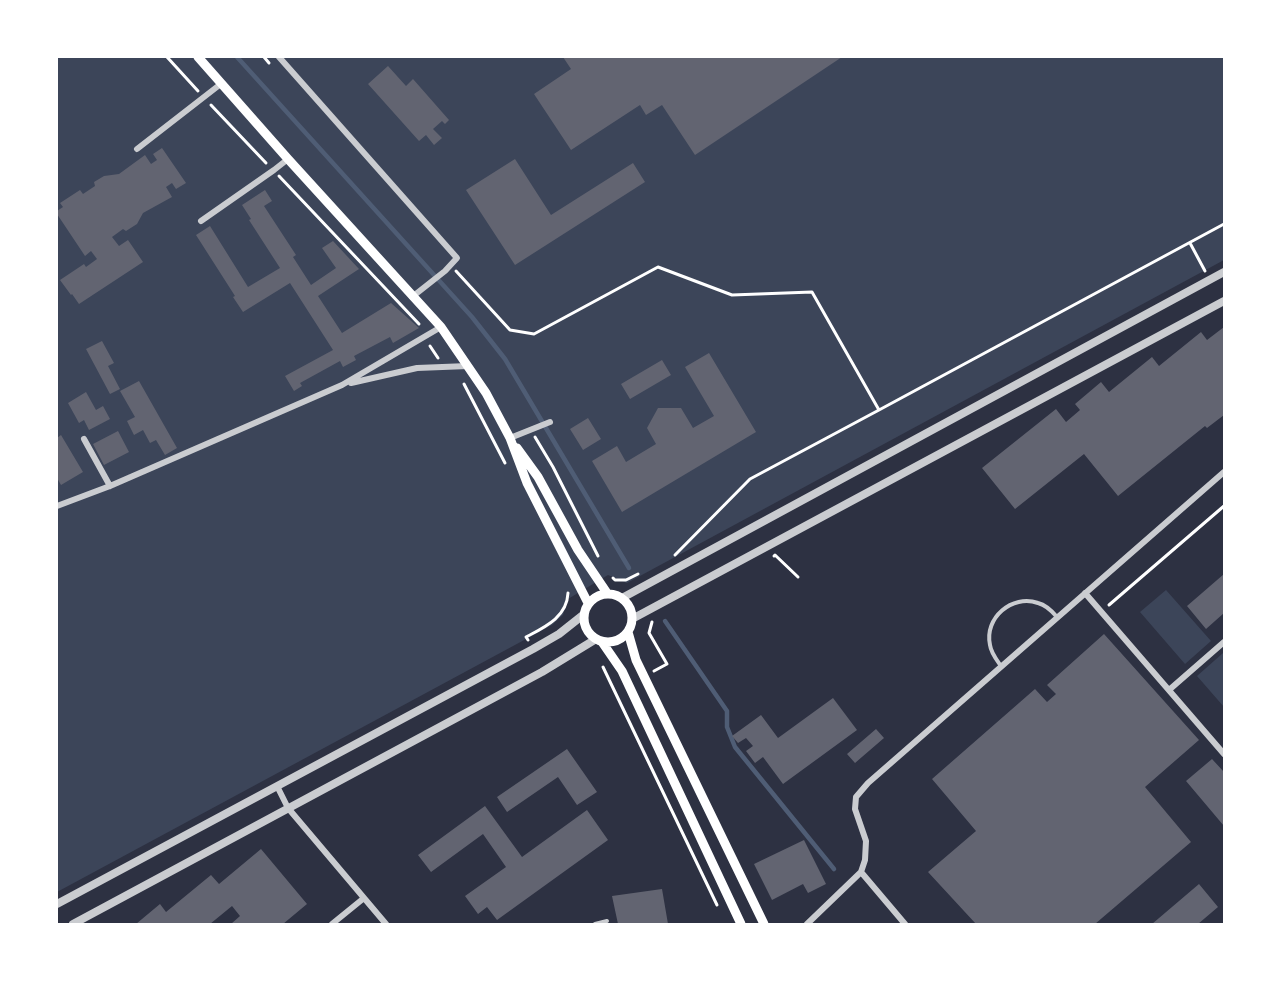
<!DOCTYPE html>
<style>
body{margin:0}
#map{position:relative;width:1281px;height:981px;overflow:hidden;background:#2d3142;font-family:Rubik,sans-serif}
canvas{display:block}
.frame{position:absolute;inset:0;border:58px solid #fff;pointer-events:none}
</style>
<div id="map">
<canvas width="1281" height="981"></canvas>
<div class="frame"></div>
</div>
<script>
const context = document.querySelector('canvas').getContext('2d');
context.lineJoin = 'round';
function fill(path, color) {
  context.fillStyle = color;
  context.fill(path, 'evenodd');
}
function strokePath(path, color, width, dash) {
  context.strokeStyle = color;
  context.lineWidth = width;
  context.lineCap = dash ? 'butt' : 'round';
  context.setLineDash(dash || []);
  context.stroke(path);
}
const green = new Path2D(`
 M57,57h1167v203l-597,323 -19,-8 -40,24 -5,16 -11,10 -495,267z
 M1166,590l45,51 -26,23 -45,-52z
 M1223,653l1,2v52l-27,-31z`);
const stream = new Path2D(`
 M237,57l235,260 33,42 124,209
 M665,621l62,90v16l8,20 99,122`);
const building = new Path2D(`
 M563,57h279l-147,98 -33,-50 -16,10 -6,-10 -69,45 -37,-56 37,-25z
 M388,66l18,20 7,-7 36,41 -4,4 -3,-3 -9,8 9,9 -8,7 -8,-10 -7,6 -51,-57z
 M162,148l24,35 -10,6 -4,-6 -6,4 6,10 -29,16 -6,11 -11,7 -3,-2 -11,8 7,9 9,-6 15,22 -64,42 -7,-10 -1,1 -11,-15 24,-16 2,3 11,-8 -6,-8 -6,5 -28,-42v-3l6,-4 -3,-4 20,-13 3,4 12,-8 -1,-4 10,-6 15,-2 26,-19 6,9 6,-4 -4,-6z
 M515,159l36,56 82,-52 12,19 -130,83 -49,-75z
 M265,190l7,11 -8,5 32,49 -3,2 18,28 25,-17 -14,-20 11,-7 26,28 -41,27 24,37 49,-30 28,25 -26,15 -3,-6 -36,19 2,4 -13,7 -3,-6 -40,22 2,3 -8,5 -9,-15 48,-26 -43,-67 -47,29 -10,-15 2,-1 -39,-61 14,-9 38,61 32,-19 -31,-48 2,-1 -9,-14z
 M1224,327v88l-17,13 -2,-2 -87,70 -34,-42 -69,55 -33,-41 74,-59 10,13 14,-12 -5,-6 26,-22 8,10 43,-35 7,9 42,-34 6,8z
 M102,341l12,22 -6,3 12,23 -10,5 -24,-45z
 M709,353l47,79 -134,80 -30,-51 25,-15 9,16 30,-18 -9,-16 11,-20h23l12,20 21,-12 -29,-49z
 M662,360l9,15 -41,24 -9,-15z
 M139,381l38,67 -12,7 -9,-15 -6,3 -7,-13 -9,5 -7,-14 8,-4 -15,-26z
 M86,392l10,18 7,-4 7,13 -21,11 -5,-10 -5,3 -11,-20z
 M588,418l13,21 -18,11 -13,-21z
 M118,431l11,21 -25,13 -11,-21z
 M61,435l22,37 -22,13 -4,-7v-40z
 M1224,574v39l-18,16 -19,-23z
 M1104,634l95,106 -54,47 46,55 -96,82h-119l-48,-52 48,-41 -44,-52 103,-90 12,13 9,-8 -9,-9z
 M833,698l24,32 -74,54 -20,-27 -8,6 -9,-12 7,-5 -7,-8 -8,5 -6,-7 29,-21 17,23z
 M876,729l8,9 -29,25 -8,-9z
 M567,749l30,43 -20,13 -19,-28 -51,35 -10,-15z
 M1212,759l12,13v54l-38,-45z
 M485,806l37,51 65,-47 21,30 -111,80 -10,-13 -9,7 -13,-18 41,-29 -23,-33 -52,38 -13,-17z
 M804,840l22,44 -18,9 -5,-9 -31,16 -18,-36z
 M261,849l46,55 -24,20h-52l9,-8 -8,-10 -22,18h-74l24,-20 6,8 45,-37 8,9z
 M1199,884l19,23 -20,17h-46z
 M662,889l6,35h-50l-6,-28z`);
const path = new Path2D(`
 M167,57l31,34
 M264,57l5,6
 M211,105l55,58
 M279,176l140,148
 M1190,243l15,28
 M456,271l54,59 24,4 124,-67 74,28 80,-3 67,118 345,-186
 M430,346l8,12
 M464,384l41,79
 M535,437l18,30 45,89
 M675,555l75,-76 129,-69
 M774,556l1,-1 23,22
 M613,578l2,2h11l12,-6
 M1109,605l115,-99
 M652,622l-3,11 18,31 -13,7
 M528,640l-2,-3c19,-10 41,-20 42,-44
 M603,667l114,238`);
const service = new Path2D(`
 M1001,666c-5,-7 -10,-13 -11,-21 -6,-27 22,-51 48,-42 8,2 14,8 19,14
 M595,924l12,-3`);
const minor = new Path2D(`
 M279,57l178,201 -12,13 -33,26
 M137,149l85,-66
 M201,221l73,-51 14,-11
 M351,383l66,-15 51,-2
 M510,438l40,-16
 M84,439l26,47
 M57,506l53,-20 232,-101 99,-58
 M1085,593l139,161
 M1169,690l55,-48
 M277,786l11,22 98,116
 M861,872l44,52
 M332,924l32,-26
 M807,924l54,-52 4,-12 1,-19 -11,-32 1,-12 12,-14 356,-311`);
const tertiary = new Path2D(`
 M622,598l602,-326
 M632,619l592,-318
 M57,904l476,-255 26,-15 24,-19
 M73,924l469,-252 54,-33`);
const secondary = new Path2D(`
 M198,57l90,102 153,168 45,66 24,45 17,45 61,120
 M517,448l21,29 40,73 29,43
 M584 618a24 24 0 1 1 48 0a24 24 0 1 1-48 0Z
 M628,632l8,28 128,264
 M602,642l20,29 119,253`);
fill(green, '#3c4559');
strokePath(stream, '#4f5d75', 4.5);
fill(building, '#626471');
strokePath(path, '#fff', 3);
strokePath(service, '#caccd0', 4);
strokePath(minor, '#caccd0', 6);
strokePath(tertiary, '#caccd0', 8);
strokePath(secondary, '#fff', 9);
</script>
